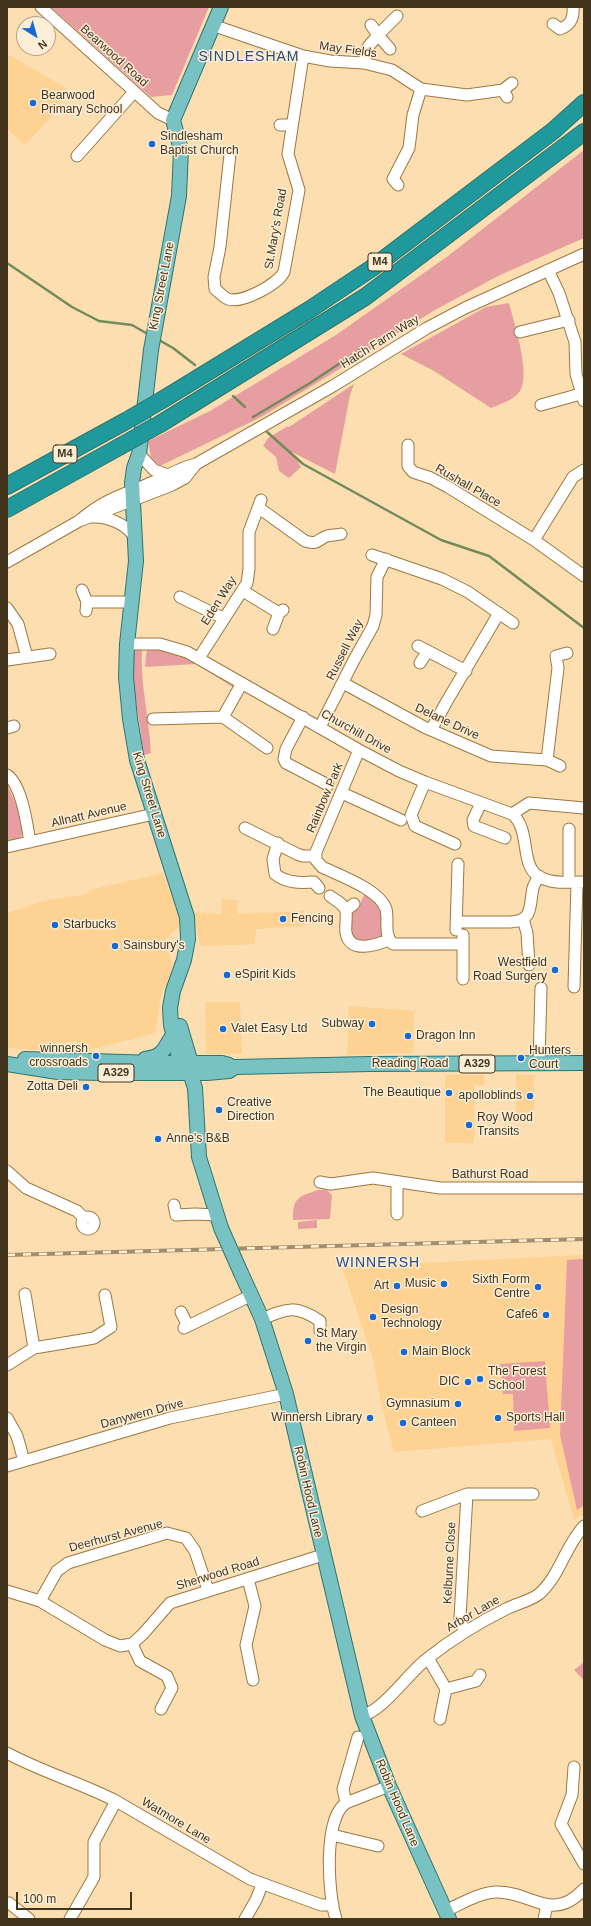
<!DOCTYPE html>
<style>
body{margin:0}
#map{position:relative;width:591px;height:1926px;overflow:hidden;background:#fcdeb1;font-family:Helvetica,sans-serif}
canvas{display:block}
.frame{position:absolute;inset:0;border:8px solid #42331c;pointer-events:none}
.north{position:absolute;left:16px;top:16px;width:40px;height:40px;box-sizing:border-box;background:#fdeed7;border:1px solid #b2a38c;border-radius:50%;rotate:143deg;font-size:11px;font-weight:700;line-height:16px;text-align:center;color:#42331c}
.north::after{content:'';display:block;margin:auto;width:14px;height:18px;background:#1469d2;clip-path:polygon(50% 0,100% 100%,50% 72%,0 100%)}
.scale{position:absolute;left:16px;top:1892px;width:116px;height:18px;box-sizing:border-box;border:2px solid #42331c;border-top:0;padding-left:5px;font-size:12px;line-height:14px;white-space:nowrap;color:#42331c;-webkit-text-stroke:3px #fdeed7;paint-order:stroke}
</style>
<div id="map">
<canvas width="591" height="1926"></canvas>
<div class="frame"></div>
<div class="north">N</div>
<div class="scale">100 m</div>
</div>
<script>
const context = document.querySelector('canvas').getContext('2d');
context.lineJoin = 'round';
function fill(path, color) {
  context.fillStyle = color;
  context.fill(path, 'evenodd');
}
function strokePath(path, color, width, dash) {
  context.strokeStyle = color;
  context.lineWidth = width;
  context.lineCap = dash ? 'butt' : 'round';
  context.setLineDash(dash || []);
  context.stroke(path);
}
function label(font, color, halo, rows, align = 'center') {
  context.font = font + ' Helvetica,sans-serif';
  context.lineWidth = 3;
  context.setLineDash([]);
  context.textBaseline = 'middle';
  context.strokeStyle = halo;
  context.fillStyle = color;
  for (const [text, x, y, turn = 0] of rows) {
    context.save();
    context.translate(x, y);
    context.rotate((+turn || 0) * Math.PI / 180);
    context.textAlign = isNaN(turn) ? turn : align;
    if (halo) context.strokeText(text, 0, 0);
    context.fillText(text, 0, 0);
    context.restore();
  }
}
const built = new Path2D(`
 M7,54l61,35 -16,27 -27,29 -18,-16z
 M163,873l16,44 1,9 -15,14 7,25 -4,18 -6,7 -7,42 -3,2 -72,18 -4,-11 -23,4 -5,6 -41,-3v-135l36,-12 44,-7 3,-4z
 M221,899l16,1 1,14 66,-3 1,15 -49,3 -1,15 -55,2 -7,-33 29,1z
 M205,1002h35l2,52h-36z
 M349,1006l65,5 -1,42 -66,2z
 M445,1075h39v10h-9l-1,58h-29z
 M516,1075h18v45h-18z
 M584,1255v259l-10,6 -23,-81 -157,13 -14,-53 -7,-40 -31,-92z`);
const green = new Path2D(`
 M51,7h158l-37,88 -21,2z
 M584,150v88l-84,37 -65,35 -172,106 -103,50 -9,-9 -3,-16 62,-30 126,-76 112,-79z
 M509,303c5,20 22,71 11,88 -6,9 -20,13 -29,17l-57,-37 -33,-17 85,-47z
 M354,384l-4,11 -15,79 -43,-22 9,15 -12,11 -10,-7 -3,-14 -13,-11 5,-8 20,-12 1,1z
 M147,647l26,3 62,33 1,6 -40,-25 -51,3z
 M142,648c-2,36 7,69 9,105l-7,2 -11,-74 -1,-29 3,-3z
 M7,784l12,27 5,21 -7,10 -10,2z
 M366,891c15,9 23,32 14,48l-21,3 -9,-6 1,-25 9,-7z
 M318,1190h9l5,5 -2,24 -37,1c0,-22 4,-23 25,-30z
 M317,1220v8l-19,1v-7z
 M584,1259v246l-7,5 -17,-75 7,-175z
 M545,1361l5,67 -36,3 -1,-37h-10l-3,-30z
 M584,1662v18l-10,-10z`);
const stream = new Path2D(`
 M7,263l65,44 27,14 33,4 14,8
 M159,340l14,8 22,17
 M233,396l12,11
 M253,417l57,-34 50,-33
 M267,432l36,32 138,76 48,16 95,72`);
const minor = new Path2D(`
 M41,7l117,106 15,7
 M553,24l7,5c11,-4 14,-11 13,-22
 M212,25l91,31 27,5 34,2 28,7 29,19 46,6 36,-5 4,7
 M371,25l7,10 19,-19
 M364,63l4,-16 10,-12 12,14
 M503,90l9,-7
 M280,125h12
 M230,154l-10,93 -6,30 1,12c4,3 8,8 13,10 14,5 50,-15 56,-27l15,-82 -11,-36 15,-98
 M77,156l57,-64
 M398,185l-5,-6 16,-31 4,-33 8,-26
 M548,270l11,23 16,49 1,32 8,27
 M520,332l49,-12
 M541,405l43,-12
 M408,445v21l5,6 18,6 17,9 86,53 50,36
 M141,456l13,14 14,5
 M259,508l46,33c13,4 12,-1 22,-5 4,-1 10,-1 14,-2
 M92,517c15,-1 35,7 43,21
 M79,521c25,-22 44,-26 74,-39 15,-6 28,-15 43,-18l137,-78 94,-58 38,-20 119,-54
 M534,540l39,-63 11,-7
 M372,555l70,24 26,13 45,31
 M7,562l72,-41 93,-36 13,-7 11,-14
 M82,590l5,12 -1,9
 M243,591l36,22
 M180,597l43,21
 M87,602h44
 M7,608l11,16 9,33
 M273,629l6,-16 4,-3
 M127,644h33l27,8 172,98 40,21 26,11 87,32c21,17 5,56 32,65 12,5 27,3 40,3
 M418,646l48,25
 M199,658l48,-75 2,-14v-37l12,-32
 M7,660l43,-6
 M420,663l7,-11
 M343,683l81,44 67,29 56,4 13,6
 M223,717l19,-34
 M303,717l-17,32 -2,10 2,4 42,22
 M153,719l70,-2 44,31
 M320,727l34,-67 19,-34 3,-11 1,-38 9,-18
 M7,728l7,-2
 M431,730l16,-29 52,-88
 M359,750l-43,102v8l6,7c17,8 58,23 64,42 3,12 -3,25 7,35h70
 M547,760l11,-92 -2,-12 11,-3
 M7,775c15,10 20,50 23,67
 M425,782l-14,33 4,11 40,18
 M342,793l59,27
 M481,803l-8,17 1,6 31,12
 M512,814l17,-11 55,5
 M245,828l52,26 6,2h12
 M569,829v53
 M278,843l-5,16 2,15c11,9 25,9 39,8l5,6
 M7,847l147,-33
 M330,896c5,4 14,8 16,15 1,7 -1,15 0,22 4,21 30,12 43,7
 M346,910l8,-6
 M523,919l4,14 2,32
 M457,922h53c24,-1 19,-16 23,-34 1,-4 4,-8 6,-12
 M456,930l2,-66
 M463,935v44
 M574,987l3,-105
 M539,1063l2,-75
 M7,1171l19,17 51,23 7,7
 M320,1182l11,2 42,-6 67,10h144
 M174,1205l2,10 19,-1 21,1
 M397,1214v-32
 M82 1223a6 6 0 1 1 12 0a6 6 0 1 1-12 0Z
 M25,1294l9,54
 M181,1312l7,14
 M262,1319c26,-11 34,-14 58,2v10
 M184,1328l68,-33
 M7,1365l27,-17 60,-10 17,-11 -6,-32
 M7,1418l10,18 7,25
 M7,1466l163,-48 116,-24
 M422,1511l45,-17h66
 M248,1579l7,27 -9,39 7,35
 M7,1591l33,10 65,39 15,6 12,-2 11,-10 27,-31 153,-48
 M40,1601l17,-30 11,-8 99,-30 19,5 9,13 13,39
 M464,1631l-4,-13 7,-124
 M132,1644l8,17 27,15 5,12 -11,21
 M428,1658l18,31 -6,30
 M446,1689l30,-8 4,-6
 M362,1716c23,-7 46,-43 66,-58 24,-19 50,-35 78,-49 10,-5 24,-8 33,-15 21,-18 26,-48 45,-68
 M7,1753c35,19 74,30 109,48l134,78 71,26h12
 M574,1767l-2,28 -11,29 23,40
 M346,1803l-3,-14 15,-52
 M332,1835l46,11
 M9,1903l20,16
 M445,1911c16,-7 33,-18 51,-19 35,-1 56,32 88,-3
 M70,1919l24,-42v-35l22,-41
 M245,1919l11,-19 6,-15
 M336,1919c-8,-24 -13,-101 10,-116l43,-17
 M544,1919l3,-14`);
const major = new Path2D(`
 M180,1026l11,37v6
 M25,1059l131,4h66l7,2
 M145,1059c19,-3 18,-9 28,-24
 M7,1064l51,8 44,1h105l22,-2 6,-4 135,-3 214,-1
 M221,1228l-22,-71 -4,-69 -5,-15 -12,-20 -7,-28 -1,-17 3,-17 11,-31 4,-21 -1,-22 -50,-157 -7,-41 -4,-42 1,-33 9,-83 -4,-78 2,-15 5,-14 12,-104 28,-154 2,-46 -8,-30 48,-113
 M241,1273l21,46 24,75 76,322 27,70 60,133`);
const highway = new Path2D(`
 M162,400l147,-90 63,-42 181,-137 31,-28
 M160,424l205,-127 219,-165
 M7,486l117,-64
 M7,509l112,-62`);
const rail = new Path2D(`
 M7,1255l577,-16`);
const majorBridge = new Path2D(`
 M221,1228l20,45`);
const highwayBridge = new Path2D(`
 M124,422l38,-22
 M119,447l41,-23`);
const markers = [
 [33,103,4,"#1469d2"],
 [152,144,4,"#1469d2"],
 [283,919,4,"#1469d2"],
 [55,925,4,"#1469d2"],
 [115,946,4,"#1469d2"],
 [555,970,4,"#1469d2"],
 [227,975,4,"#1469d2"],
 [372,1024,4,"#1469d2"],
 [223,1029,4,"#1469d2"],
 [408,1036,4,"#1469d2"],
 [96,1056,4,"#1469d2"],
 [521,1058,4,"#1469d2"],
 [86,1087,4,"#1469d2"],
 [449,1093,4,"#1469d2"],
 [530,1096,4,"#1469d2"],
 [219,1110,4,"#1469d2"],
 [469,1125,4,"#1469d2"],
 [158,1139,4,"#1469d2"],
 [444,1284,4,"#1469d2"],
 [397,1286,4,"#1469d2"],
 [538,1287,4,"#1469d2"],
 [546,1315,4,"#1469d2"],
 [373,1317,4,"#1469d2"],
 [308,1341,4,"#1469d2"],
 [404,1352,4,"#1469d2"],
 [480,1379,4,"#1469d2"],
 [468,1382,4,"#1469d2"],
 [458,1404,4,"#1469d2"],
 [370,1418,4,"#1469d2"],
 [498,1418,4,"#1469d2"],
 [403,1423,4,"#1469d2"]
];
const shields = [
 [380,262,24],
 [65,454,24],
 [477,1064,36],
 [116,1073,36]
];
const shieldNames = [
 ["M4",380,262],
 ["M4",65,454],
 ["A329",477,1064],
 ["A329",116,1073]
];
const streetNames = [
 ["May Fields",348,50,8],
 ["Bearwood Road",114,56,42],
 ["St.Mary's Road",276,229,-80],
 ["King Street Lane",162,286,-79],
 ["Hatch Farm Way",380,342,-32],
 ["Rushall Place",468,486,30],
 ["Eden Way",219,601,-58],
 ["Russell Way",345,650,-63],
 ["Delane Drive",447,722,25],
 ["Churchill Drive",356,732,29],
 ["King Street Lane",149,795,73],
 ["Rainbow Park",325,798,-67],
 ["Allnatt Avenue",89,815,-13],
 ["Reading Road",410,1064],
 ["Bathurst Road",490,1175],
 ["Danywern Drive",142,1414,-15],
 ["Robin Hood Lane",308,1492,77],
 ["Deerhurst Avenue",116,1536,-15],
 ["Kelburne Close",450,1563,-87],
 ["Sherwood Road",218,1574,-17],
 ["Arbor Lane",473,1614,-30],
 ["Robin Hood Lane",397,1803,67],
 ["Watmore Lane",176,1821,31]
];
const poiNames = [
 ["Bearwood",41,96],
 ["Primary School",41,110],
 ["Sindlesham",160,137],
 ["Baptist Church",160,151],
 ["Fencing",291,919],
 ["Starbucks",63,925],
 ["Sainsbury's",123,946],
 ["Westfield",547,963,"right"],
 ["Road Surgery",547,977,"right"],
 ["eSpirit Kids",235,975],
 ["Subway",364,1024,"right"],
 ["Valet Easy Ltd",231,1029],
 ["Dragon Inn",416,1036],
 ["winnersh",88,1049,"right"],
 ["crossroads",88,1063,"right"],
 ["Hunters",529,1051],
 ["Court",529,1065],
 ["Zotta Deli",78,1087,"right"],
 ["The Beautique",441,1093,"right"],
 ["apolloblinds",522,1096,"right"],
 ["Creative",227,1103],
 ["Direction",227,1117],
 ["Roy Wood",477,1118],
 ["Transits",477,1132],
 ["Anne's B&B",166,1139],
 ["Sixth Form",530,1280,"right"],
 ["Centre",530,1294,"right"],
 ["Music",436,1284,"right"],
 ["Art",389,1286,"right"],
 ["Design",381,1310],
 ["Technology",381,1324],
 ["Cafe6",538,1315,"right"],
 ["St Mary",316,1334],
 ["the Virgin",316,1348],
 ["Main Block",412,1352],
 ["The Forest",488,1372],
 ["School",488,1386],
 ["DIC",460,1382,"right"],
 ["Gymnasium",450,1404,"right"],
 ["Winnersh Library",362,1418,"right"],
 ["Sports Hall",506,1418],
 ["Canteen",411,1423]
];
const quarterNames = [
 ["SINDLESHAM",249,57],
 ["WINNERSH",378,1263]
];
fill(built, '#fdd292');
fill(green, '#e79ea0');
strokePath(stream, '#728b5c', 2.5);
strokePath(minor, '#9b7841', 13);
strokePath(major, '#2c756f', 16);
strokePath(highway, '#2c756f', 18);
strokePath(minor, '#fff', 11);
strokePath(major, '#79c2c4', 14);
strokePath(highway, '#20999c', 16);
strokePath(rail, '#a48d6b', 4);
strokePath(rail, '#fdeed7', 2.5, [8]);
strokePath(majorBridge, '#2c756f', 16, []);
strokePath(highwayBridge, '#2c756f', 18, []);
strokePath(majorBridge, '#79c2c4', 14);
strokePath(highwayBridge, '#20999c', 16);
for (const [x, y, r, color] of markers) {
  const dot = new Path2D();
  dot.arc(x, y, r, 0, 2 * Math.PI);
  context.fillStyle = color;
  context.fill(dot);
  strokePath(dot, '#fdeed7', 1.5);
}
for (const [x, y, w] of shields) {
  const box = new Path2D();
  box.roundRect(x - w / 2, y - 9, w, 18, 3);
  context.fillStyle = '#fdeed7';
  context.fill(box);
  strokePath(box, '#42331c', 1);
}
label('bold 11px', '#42331c', null, shieldNames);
label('12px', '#42331c', '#fdeed7', streetNames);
label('12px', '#42331c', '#fdeed7', poiNames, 'left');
context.letterSpacing = '1px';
label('14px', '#254b80', '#fdeed7', quarterNames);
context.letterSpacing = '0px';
</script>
